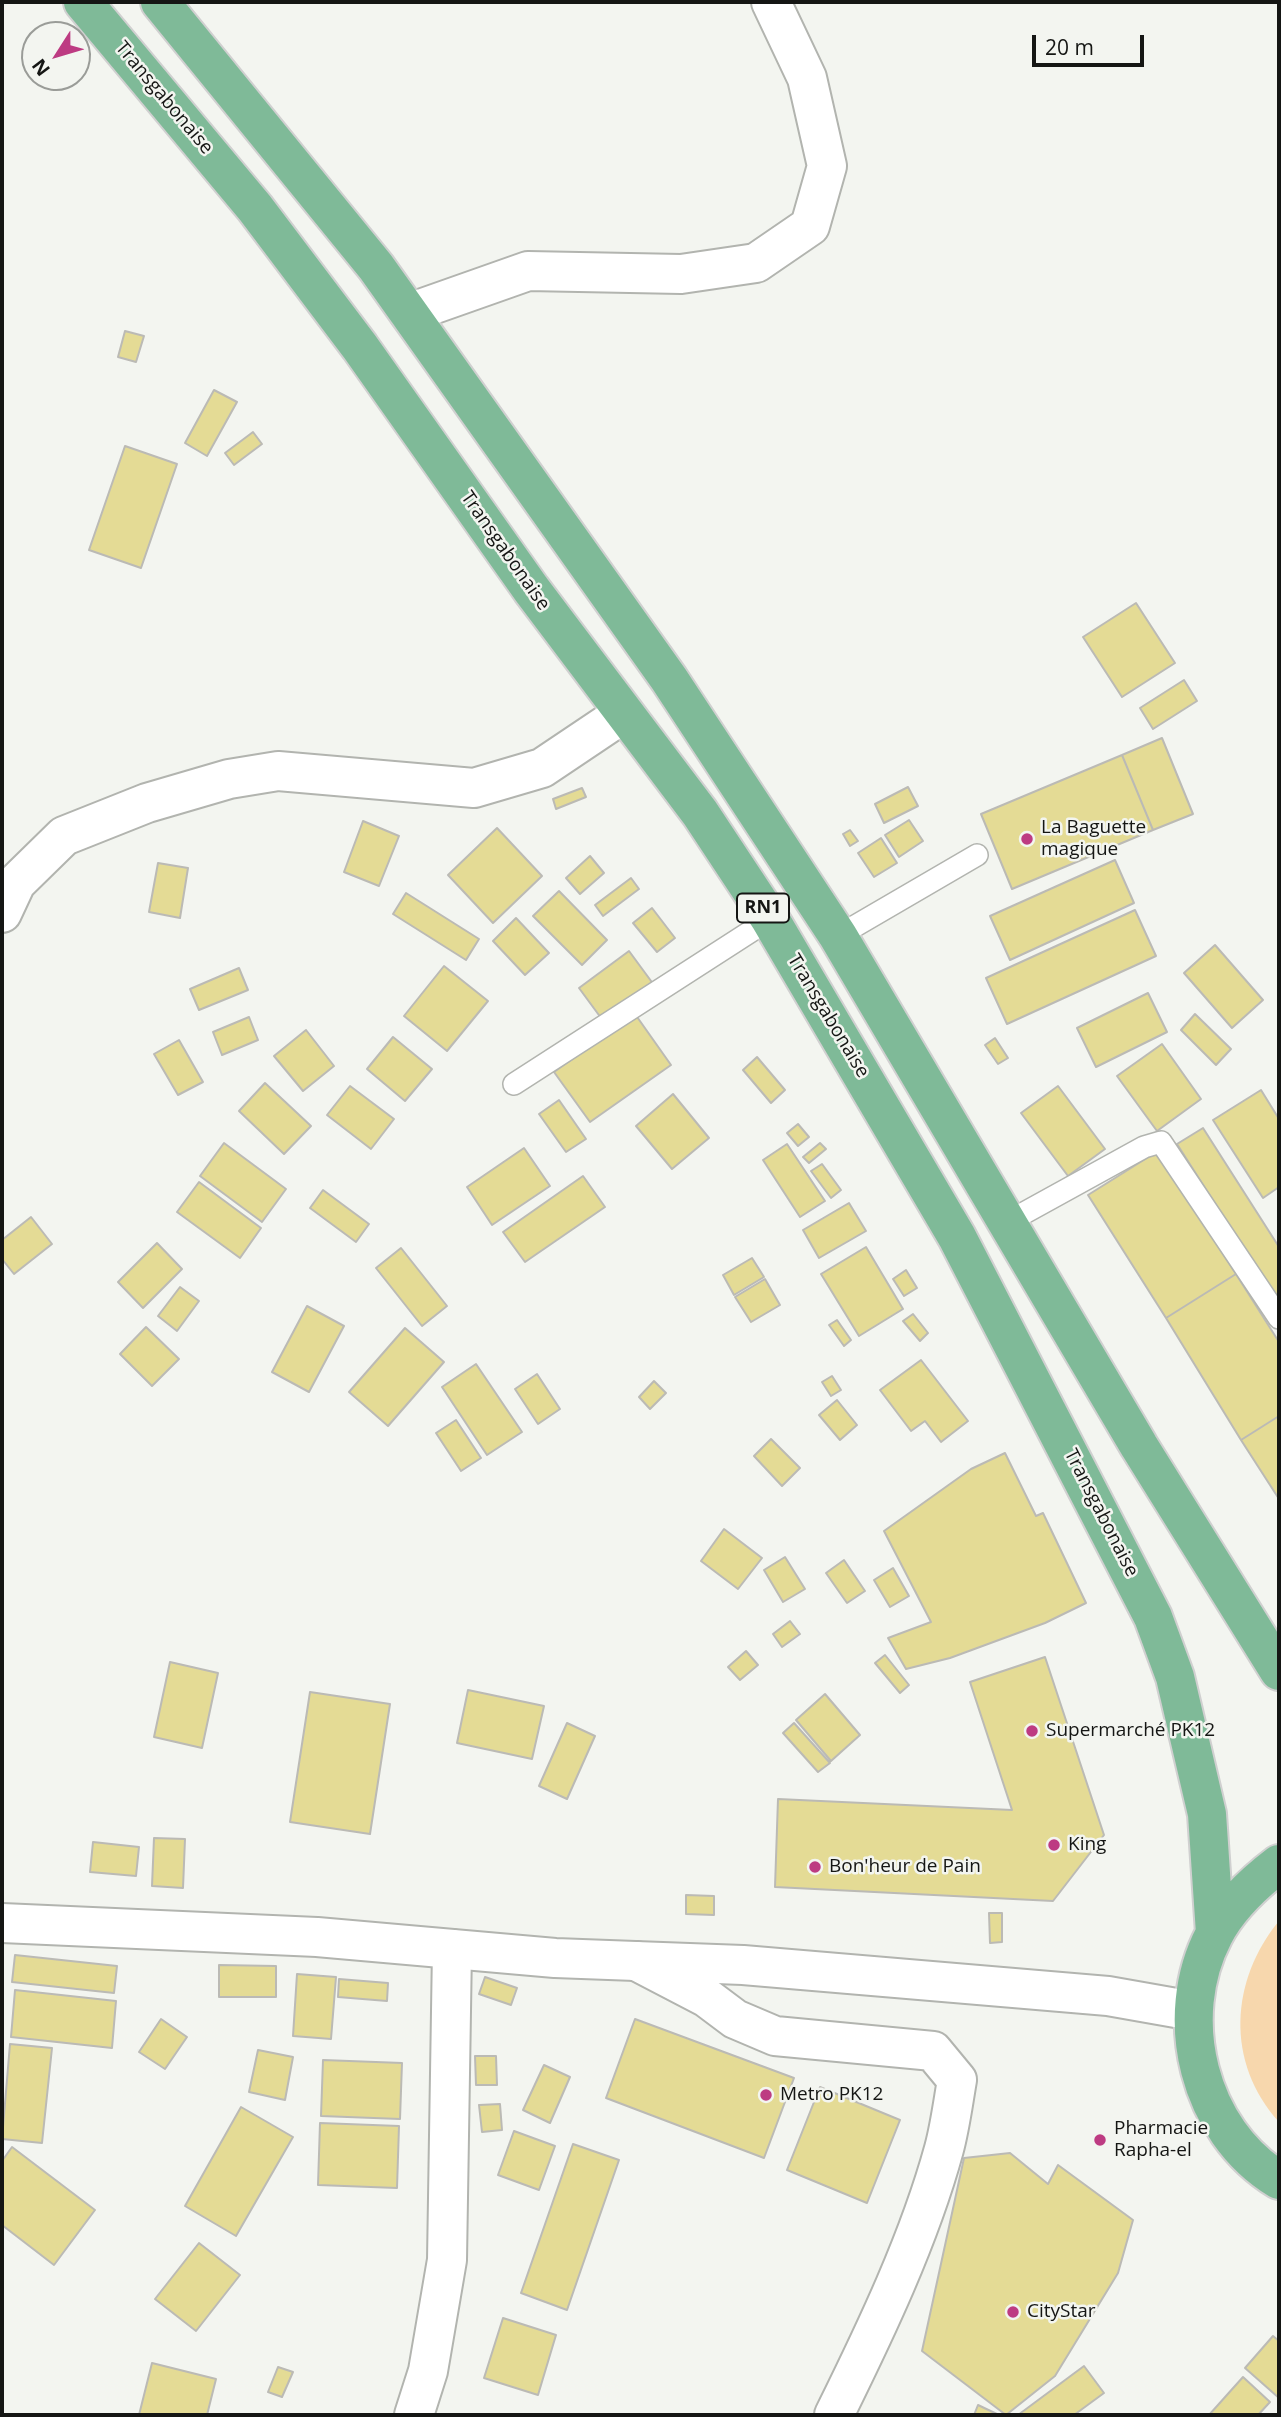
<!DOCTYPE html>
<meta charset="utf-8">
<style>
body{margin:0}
#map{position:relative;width:1281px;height:2417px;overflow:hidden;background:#f3f5f0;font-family:"Open Sans",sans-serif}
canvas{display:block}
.frame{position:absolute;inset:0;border:4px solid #151614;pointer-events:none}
.north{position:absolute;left:21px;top:21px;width:70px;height:70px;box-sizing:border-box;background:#f3f5f0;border:2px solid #9a9c98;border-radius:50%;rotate:233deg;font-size:19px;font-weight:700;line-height:28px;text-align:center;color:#151614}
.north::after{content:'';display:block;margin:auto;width:24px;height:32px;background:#bd3b82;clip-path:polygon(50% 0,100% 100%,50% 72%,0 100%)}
.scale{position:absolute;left:1032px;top:35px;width:112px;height:32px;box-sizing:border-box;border:4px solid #151614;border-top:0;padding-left:9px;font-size:21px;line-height:24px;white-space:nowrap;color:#151614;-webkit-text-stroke:5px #f3f5f0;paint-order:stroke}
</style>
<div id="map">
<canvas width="1281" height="2417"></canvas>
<div class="frame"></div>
<div class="north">N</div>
<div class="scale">20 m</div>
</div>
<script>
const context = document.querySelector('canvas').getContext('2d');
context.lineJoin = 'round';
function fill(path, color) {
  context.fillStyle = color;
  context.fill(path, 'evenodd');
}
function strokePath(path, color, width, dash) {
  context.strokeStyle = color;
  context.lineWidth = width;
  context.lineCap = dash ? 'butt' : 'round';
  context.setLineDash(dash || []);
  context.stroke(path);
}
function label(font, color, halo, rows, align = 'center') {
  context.font = font + ' "Open Sans",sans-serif';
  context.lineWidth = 5;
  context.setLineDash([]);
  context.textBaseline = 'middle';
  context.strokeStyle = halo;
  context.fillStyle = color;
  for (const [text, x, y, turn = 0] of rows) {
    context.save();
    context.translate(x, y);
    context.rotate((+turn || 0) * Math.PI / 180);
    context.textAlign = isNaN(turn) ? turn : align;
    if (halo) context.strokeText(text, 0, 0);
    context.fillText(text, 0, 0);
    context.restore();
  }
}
const green = new Path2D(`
 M1279,1921v201c-54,-59 -49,-142 0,-201z`);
const building = new Path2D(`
 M125,331l19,5 -8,26 -18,-5z
 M214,390l23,12 -30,54 -22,-13z
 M253,432l9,12 -28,21 -9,-12z
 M125,446l52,18 -36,104 -52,-18z
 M1136,603l39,60 -53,34 -39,-60z
 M1184,680l13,21 -44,28 -13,-21z
 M1162,738l31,76 -40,16 -31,-75z
 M1122,755l31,75 -141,59 -31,-75z
 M908,787l10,19 -34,17 -9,-19z
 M582,788l4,9 -30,12 -3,-10z
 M909,820l14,21 -24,16 -14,-22z
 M363,821l36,15 -20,50 -35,-14z
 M497,828l45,48 -49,47 -45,-48z
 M850,830l8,11 -8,5 -7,-12z
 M881,838l16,25 -23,14 -16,-24z
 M590,856l14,17 -24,21 -14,-16z
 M1115,860l19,43 -124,57 -20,-44z
 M158,863l30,5 -8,50 -31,-6z
 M631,878l8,11 -36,27 -8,-11z
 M559,891l48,49 -25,25 -49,-49z
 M406,893l73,46 -13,21 -73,-46z
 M652,908l23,30 -18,14 -24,-29z
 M1135,910l21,46 -149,68 -21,-46z
 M516,918l33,35 -24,22 -32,-34z
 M1215,945l48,55 -31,28 -48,-55z
 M629,951l25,34 -50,37 -25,-34z
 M444,966l44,35 -41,50 -43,-35z
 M239,968l9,22 -49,20 -9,-21z
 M1148,993l19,39 -71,35 -19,-39z
 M635,1014l36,51 -81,57 -36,-50z
 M1195,1014l36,35 -15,16 -35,-35z
 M249,1017l9,23 -36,15 -9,-23z
 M306,1030l28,36 -31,25 -29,-35z
 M393,1037l39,32 -27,32 -38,-32z
 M995,1038l13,20 -10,6 -13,-19z
 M179,1040l24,42 -25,13 -24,-41z
 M1162,1044l39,55 -44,32 -40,-55z
 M757,1057l28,33 -14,13 -28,-33z
 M265,1083l46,43 -27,28 -45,-43z
 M350,1086l44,33 -23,30 -44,-34z
 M1058,1086l47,63 -37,27 -47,-63z
 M1261,1090l18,29v68l-16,11 -50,-78z
 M673,1094l36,44 -37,31 -36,-43z
 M559,1100l27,39 -20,13 -27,-38z
 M798,1124l11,13 -11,9 -11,-13z
 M1203,1128l76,119v57l-102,-160z
 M224,1143l62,46 -24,33 -62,-46z
 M820,1143l6,6 -17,14 -6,-6z
 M787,1144l38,57 -25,16 -37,-57z
 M524,1148l26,38 -58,39 -25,-38z
 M1158,1151l78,123 -70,44 -78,-123z
 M822,1164l19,26 -10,8 -20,-27z
 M583,1176l22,31 -80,55 -22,-30z
 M199,1182l62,46 -21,30 -63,-46z
 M323,1190l46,34 -13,18 -46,-34z
 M849,1203l17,28 -47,27 -16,-28z
 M31,1217l21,27 -38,30 -12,-15v-19z
 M157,1243l25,26 -39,39 -25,-26z
 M866,1247l37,62 -44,27 -38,-62z
 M401,1248l46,58 -25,20 -46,-58z
 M752,1258l12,19 -30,18 -11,-20z
 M906,1270l11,18 -13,8 -11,-17z
 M1236,1274l43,68v74l-38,24 -75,-122z
 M765,1279l15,26 -29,17 -16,-25z
 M180,1287l19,14 -22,30 -19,-15z
 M307,1306l37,20 -35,66 -37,-20z
 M913,1314l15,19 -8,8 -17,-20z
 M837,1320l14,20 -7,6 -15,-21z
 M146,1327l33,32 -27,27 -32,-32z
 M405,1328l39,34 -56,64 -39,-34z
 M921,1360l47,61 -27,21 -16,-21 -14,10 -31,-41z
 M476,1364l46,68 -35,23 -45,-68z
 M537,1374l23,35 -22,15 -23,-35z
 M832,1376l9,14 -10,6 -9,-14z
 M654,1381l12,12 -16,16 -11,-12z
 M837,1400l20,25 -17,15 -21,-25z
 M1279,1416v83l-38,-59z
 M456,1420l25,38 -20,13 -25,-38z
 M771,1439l29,29 -18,18 -28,-30z
 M1005,1453l31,63 7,-3 43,90 -41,20 -95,35 -44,11 -18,-31 43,-16 -47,-91 87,-62z
 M724,1529l38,29 -24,31 -37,-28z
 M785,1557l20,32 -22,13 -19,-32z
 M844,1560l21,31 -18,12 -21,-30z
 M893,1568l16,28 -19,11 -16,-27z
 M790,1621l10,13 -18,13 -9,-13z
 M746,1651l12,14 -18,15 -12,-13z
 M885,1655l24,30 -9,8 -25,-30z
 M1045,1657l59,178 -51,66 -278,-14 3,-88 234,11 -42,-128z
 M170,1662l48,11 -16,75 -48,-11z
 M468,1690l76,16 -12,53 -75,-16z
 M310,1692l80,12 -20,130 -80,-12z
 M825,1694l35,41 -29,26 -35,-41z
 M567,1723l28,13 -28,63 -28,-13z
 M794,1723l36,40 -12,9 -35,-39z
 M154,1838l31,1 -2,49 -31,-2z
 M93,1842l46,5 -3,29 -46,-4z
 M686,1895l28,1v19l-28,-1z
 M989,1913h13v29l-12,1z
 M15,1955l102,11 -3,27 -102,-11z
 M219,1965l57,1v31h-57z
 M297,1974l39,3 -5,62 -38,-3z
 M485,1977l32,11 -6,17 -32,-11z
 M339,1979l49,4 -1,18 -49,-4z
 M15,1990l101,11 -4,47 -101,-11z
 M161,2019l26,18 -22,32 -26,-17z
 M635,2019l159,59 -30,80 -158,-60z
 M10,2044l42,4 -10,95 -40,-4z
 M258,2050l35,7 -8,43 -36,-8z
 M475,2056h21l1,29h-21z
 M323,2060l79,3 -2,56 -79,-3z
 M544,2065l26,12 -20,46 -27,-13z
 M820,2087l80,33 -33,83 -80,-33z
 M500,2104l2,26 -20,2 -3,-27z
 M241,2107l52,30 -57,99 -51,-30z
 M320,2123l79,3 -2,62 -79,-3z
 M514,2131l41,15 -16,44 -41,-15z
 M573,2144l46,16 -52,150 -46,-17z
 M12,2147l83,63 -41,55 -52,-40v-64z
 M1010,2153l38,31 10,-19 75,55 -15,53 -63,103 -49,39 -84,-64 42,-193z
 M199,2243l41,32 -44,56 -41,-32z
 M503,2318l53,17 -18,60 -54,-17z
 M1273,2336l6,5v57l-34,-30z
 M152,2363l64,16 -9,36h-68z
 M1084,2366l20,27 -30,22h-56z
 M278,2367l15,5 -11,25 -14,-5z
 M1243,2377l27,25 -12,13h-49z
 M978,2405l21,10h-25z`);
const service = new Path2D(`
 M838,936l139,-81
 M514,1084l256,-165
 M1006,1223l138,-76 17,-5 118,176`);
const minor = new Path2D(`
 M409,313l119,-42 153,3 75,-11 54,-37 17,-60 -20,-88 -36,-76
 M2,913l14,-30 48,-47 83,-33 82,-24 49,-8 196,17 68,-20 82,-55
 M636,1961l71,37 28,21 40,17 158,15 24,29c-4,23 -7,47 -13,69 -25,91 -68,181 -110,266
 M414,2415l14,-44 19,-111 5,-311`);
const tertiary = new Path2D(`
 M2,1923l315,14 238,21 188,7 365,31 85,15`);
const trunk = new Path2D(`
 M83,2l172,206 105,139 171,242 169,224 70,106 187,318 196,380 22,60 32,137 8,119
 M160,2l216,265 293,412 169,257 301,510 140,225
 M1279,1864c-25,19 -50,42 -65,71 -43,82 -16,196 65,245`);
const markers = [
 [1027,839,7,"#bd3b82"],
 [1032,1731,7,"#bd3b82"],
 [1054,1845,7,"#bd3b82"],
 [815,1867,7,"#bd3b82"],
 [766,2095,7,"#bd3b82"],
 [1100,2140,7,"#bd3b82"],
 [1013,2312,7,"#bd3b82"]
];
const shields = [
 [763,908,52]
];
const shieldNames = [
 ["RN1",763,908]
];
const streetNames = [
 ["Transgabonaise",164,98,50],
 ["Transgabonaise",505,551,55],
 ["Transgabonaise",828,1016,59],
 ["Transgabonaise",1101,1513,63]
];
const poiNames = [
 ["La Baguette",1041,828],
 ["magique",1041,850],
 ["Supermarché PK12",1046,1731],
 ["King",1068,1845],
 ["Bon'heur de Pain",829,1867],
 ["Metro PK12",780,2095],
 ["Pharmacie",1114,2129],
 ["Rapha-el",1114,2151],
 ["CityStar",1027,2312]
];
fill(green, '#f7d7ad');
fill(building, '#e4db95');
strokePath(building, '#bbbab5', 2);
strokePath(service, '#b2b4af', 24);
strokePath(minor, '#b2b4af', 42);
strokePath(tertiary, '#b2b4af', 42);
strokePath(trunk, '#d0d0d0', 42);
strokePath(service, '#fff', 21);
strokePath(minor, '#fff', 38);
strokePath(tertiary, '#fff', 38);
strokePath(trunk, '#7fba98', 38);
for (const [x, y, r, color] of markers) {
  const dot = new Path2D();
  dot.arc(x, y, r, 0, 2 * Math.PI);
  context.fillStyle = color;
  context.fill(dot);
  strokePath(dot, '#f3f5f0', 2.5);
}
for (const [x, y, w] of shields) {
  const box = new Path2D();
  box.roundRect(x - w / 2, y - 14.5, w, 29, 5);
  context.fillStyle = '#f3f5f0';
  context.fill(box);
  strokePath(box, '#151614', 2);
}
label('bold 18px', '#151614', null, shieldNames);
label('19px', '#151614', '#f3f5f0', streetNames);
label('19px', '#151614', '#f3f5f0', poiNames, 'left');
</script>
